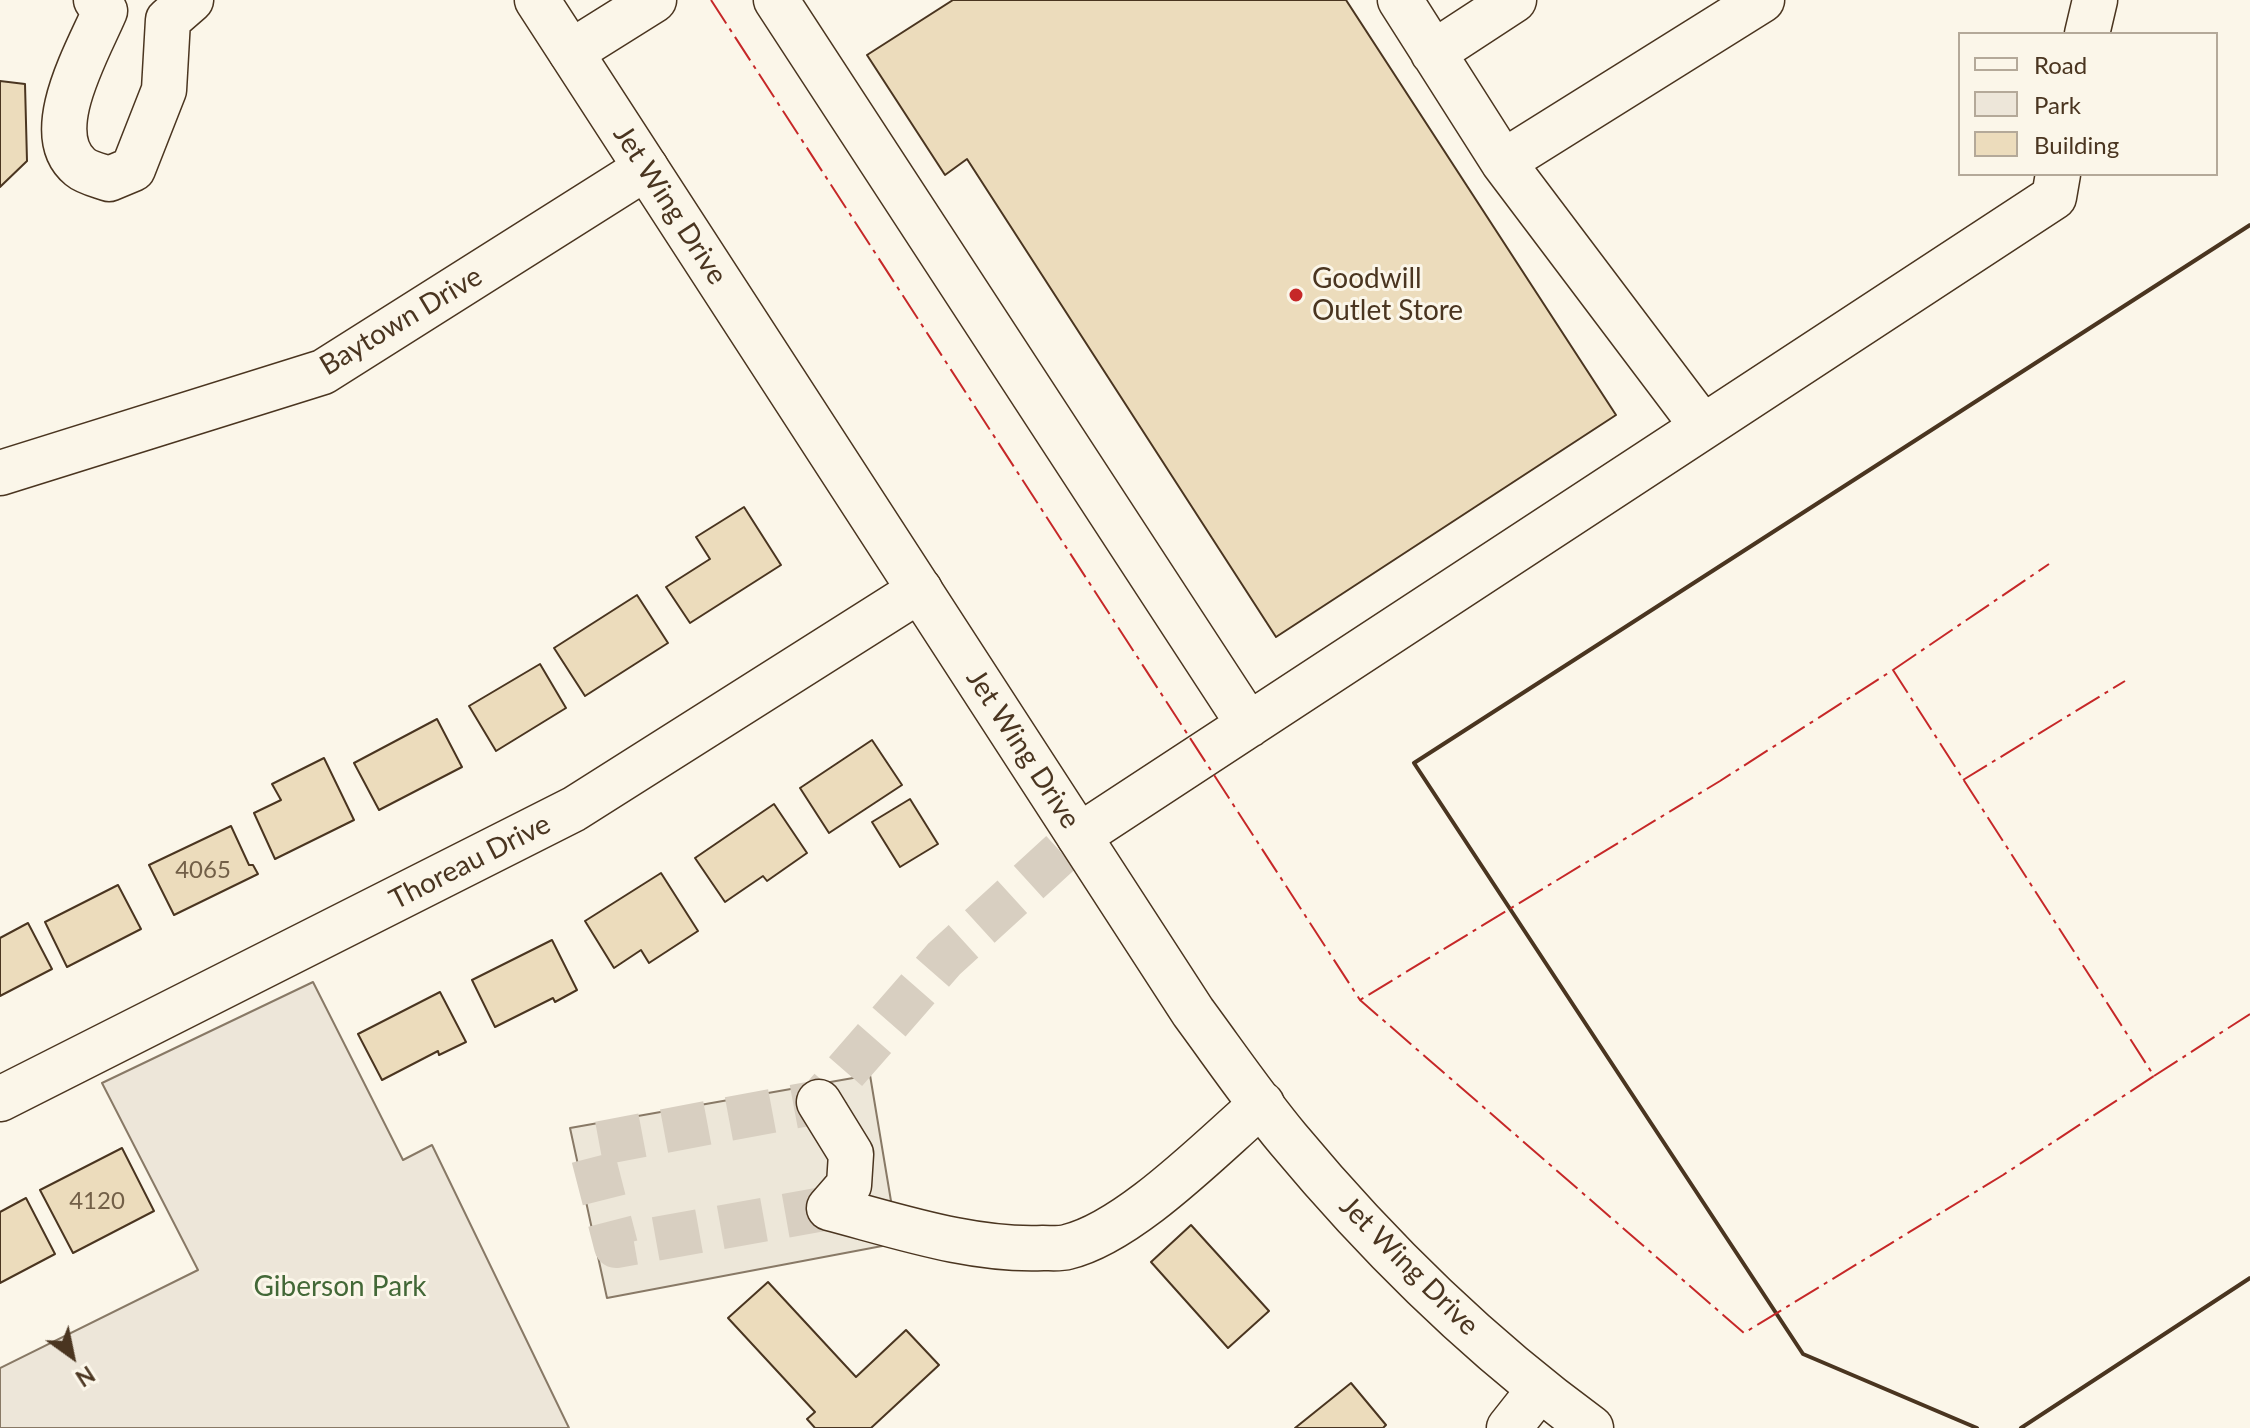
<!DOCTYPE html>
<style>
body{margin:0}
#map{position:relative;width:2250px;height:1428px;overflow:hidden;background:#fbf6e9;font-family:Lato,sans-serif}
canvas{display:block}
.legend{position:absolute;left:1958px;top:32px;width:260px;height:144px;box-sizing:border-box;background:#fbf6e9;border:2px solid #b4a999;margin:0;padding:10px 14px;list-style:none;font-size:24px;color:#4a3520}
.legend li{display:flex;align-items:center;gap:16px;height:40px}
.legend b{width:40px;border:2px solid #b4a999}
.north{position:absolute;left:32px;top:1316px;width:80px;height:80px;-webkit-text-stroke:6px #fbf6e9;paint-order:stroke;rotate:147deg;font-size:22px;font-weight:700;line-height:32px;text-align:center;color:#4a3520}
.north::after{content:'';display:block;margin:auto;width:28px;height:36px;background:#4a3520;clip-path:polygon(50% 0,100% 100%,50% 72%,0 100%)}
</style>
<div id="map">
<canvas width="2250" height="1428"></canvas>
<ul class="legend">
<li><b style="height:10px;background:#fbf6e9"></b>Road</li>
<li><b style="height:22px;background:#ede6d9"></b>Park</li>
<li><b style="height:22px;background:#ecdcbc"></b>Building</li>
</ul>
<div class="north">N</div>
</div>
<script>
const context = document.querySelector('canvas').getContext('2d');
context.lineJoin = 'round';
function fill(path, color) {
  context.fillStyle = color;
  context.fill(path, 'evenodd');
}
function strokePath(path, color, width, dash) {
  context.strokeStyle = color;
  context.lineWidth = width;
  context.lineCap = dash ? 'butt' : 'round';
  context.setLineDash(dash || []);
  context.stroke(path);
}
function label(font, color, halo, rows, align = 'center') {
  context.font = font + ' Lato,sans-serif';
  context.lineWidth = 6;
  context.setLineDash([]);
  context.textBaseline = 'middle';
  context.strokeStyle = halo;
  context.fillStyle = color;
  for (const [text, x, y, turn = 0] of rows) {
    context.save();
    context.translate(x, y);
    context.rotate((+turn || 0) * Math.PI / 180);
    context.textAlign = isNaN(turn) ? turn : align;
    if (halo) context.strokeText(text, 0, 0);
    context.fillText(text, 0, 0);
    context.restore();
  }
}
const green = new Path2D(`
 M313,982l90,178 29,-15 137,283h-569v-60l198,-98 -96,-187z`);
const parking = new Path2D(`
 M870,1075l28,168 -291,55 -37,-170z`);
const building = new Path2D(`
 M953,0h393l270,415 -340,222 -309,-478 -22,16 -78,-120z
 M0,81l25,3 2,77 -27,26z
 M744,507l37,58 -91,58 -24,-36 44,-28 -14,-22z
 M637,595l31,48 -83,53 -31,-48z
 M540,664l26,44 -70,43 -27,-45z
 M437,719l25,48 -83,43 -25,-47z
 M872,740l30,45 -73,48 -29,-45z
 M324,758l30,62 -79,39 -21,-46 27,-13 -9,-16z
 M910,799l28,45 -38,23 -28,-45z
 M774,804l33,49 -40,28 -4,-5 -38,26 -30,-44z
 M231,826l18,39h4l5,9 -84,41 -25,-50z
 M661,873l37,58 -49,32 -8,-13 -27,18 -29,-47z
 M118,885l23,44 -74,38 -22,-45z
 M28,923l24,46 -52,27v-58z
 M552,940l25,50 -22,12 -2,-4 -58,29 -23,-47z
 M440,992l26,50 -27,13 -1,-4 -56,29 -24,-46z
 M122,1148l32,63 -81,42 -33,-63z
 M26,1198l29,56 -55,29v-71z
 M1191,1225l78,86 -41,37 -77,-86z
 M768,1282l88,95 50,-47 33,35 -68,63h-56l-8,-9 8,-7 -87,-94z
 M1351,1383l35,42 -3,3h-88z`);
const minorTunnel = new Path2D(`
 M829,1208l-213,38 -26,-101 229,-43 125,-143 135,-123`);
const minor = new Path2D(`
 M96,0l9,11c-16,38 -66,122 -25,156 7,6 21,9 29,12l24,-10 31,-79 4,-70 23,-20
 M776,0l473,725
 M1400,0l103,162 200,265
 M2087,34l8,-34
 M571,52l83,-52
 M1433,53l81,-53
 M1503,162l259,-162
 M0,473l323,-101 323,-204
 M1079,836l975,-639 4,-23
 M0,1099l574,-290 346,-219
 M819,1102l32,52 -2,31 -20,23c69,18 142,43 214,40 8,0 17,1 24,-1 63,-15 145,-100 195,-143
 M1509,1428l30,-38`);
const major = new Path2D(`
 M537,0l656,1012c31,42 61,86 95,127 89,107 191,207 303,289`);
const wall = new Path2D(`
 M1977,1428l-174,-74 -389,-591 836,-538
 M2021,1428l229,-150`);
const power = new Path2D(`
 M711,0l649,1000 384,333 259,-158 151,-99 -261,-406 -173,111 -360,219
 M1893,670l156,-106
 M1963,780l162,-99
 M2154,1076l96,-62`);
const markers = [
 [1296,295,8,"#c62828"]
];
const numberNames = [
 ["4065",203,870],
 ["4120",97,1201]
];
const streetNames = [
 ["Jet Wing Drive",670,205,57],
 ["Baytown Drive",401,321,-31],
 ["Jet Wing Drive",1023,749,57],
 ["Thoreau Drive",470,862,-27],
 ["Jet Wing Drive",1409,1266,45]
];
const poiNames = [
 ["Goodwill",1312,279],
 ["Outlet Store",1312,311]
];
const parkNames = [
 ["Giberson Park",340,1287]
];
fill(green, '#ede6d9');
strokePath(green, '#887966', 2);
fill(parking, '#ede7d9');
strokePath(parking, '#887966', 2);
fill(building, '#ecdcbc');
strokePath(building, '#4a3520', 2);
strokePath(minorTunnel, '#d8cfc1', 44, [44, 22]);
strokePath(minor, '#4a3520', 47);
strokePath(major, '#4a3520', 47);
strokePath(minor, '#fbf6e9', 44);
strokePath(major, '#fbf6e9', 44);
strokePath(wall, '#4a3520', 4);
strokePath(power, '#c62828', 2, [28, 6, 4, 6]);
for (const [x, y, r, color] of markers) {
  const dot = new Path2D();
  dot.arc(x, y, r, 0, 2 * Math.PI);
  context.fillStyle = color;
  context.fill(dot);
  strokePath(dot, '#fbf6e9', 3);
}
label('24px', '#725f47', null, numberNames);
label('28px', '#4a3520', '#fbf6e9', streetNames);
label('28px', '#4a3520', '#fbf6e9', poiNames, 'left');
label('28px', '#436837', '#fbf6e9', parkNames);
</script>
